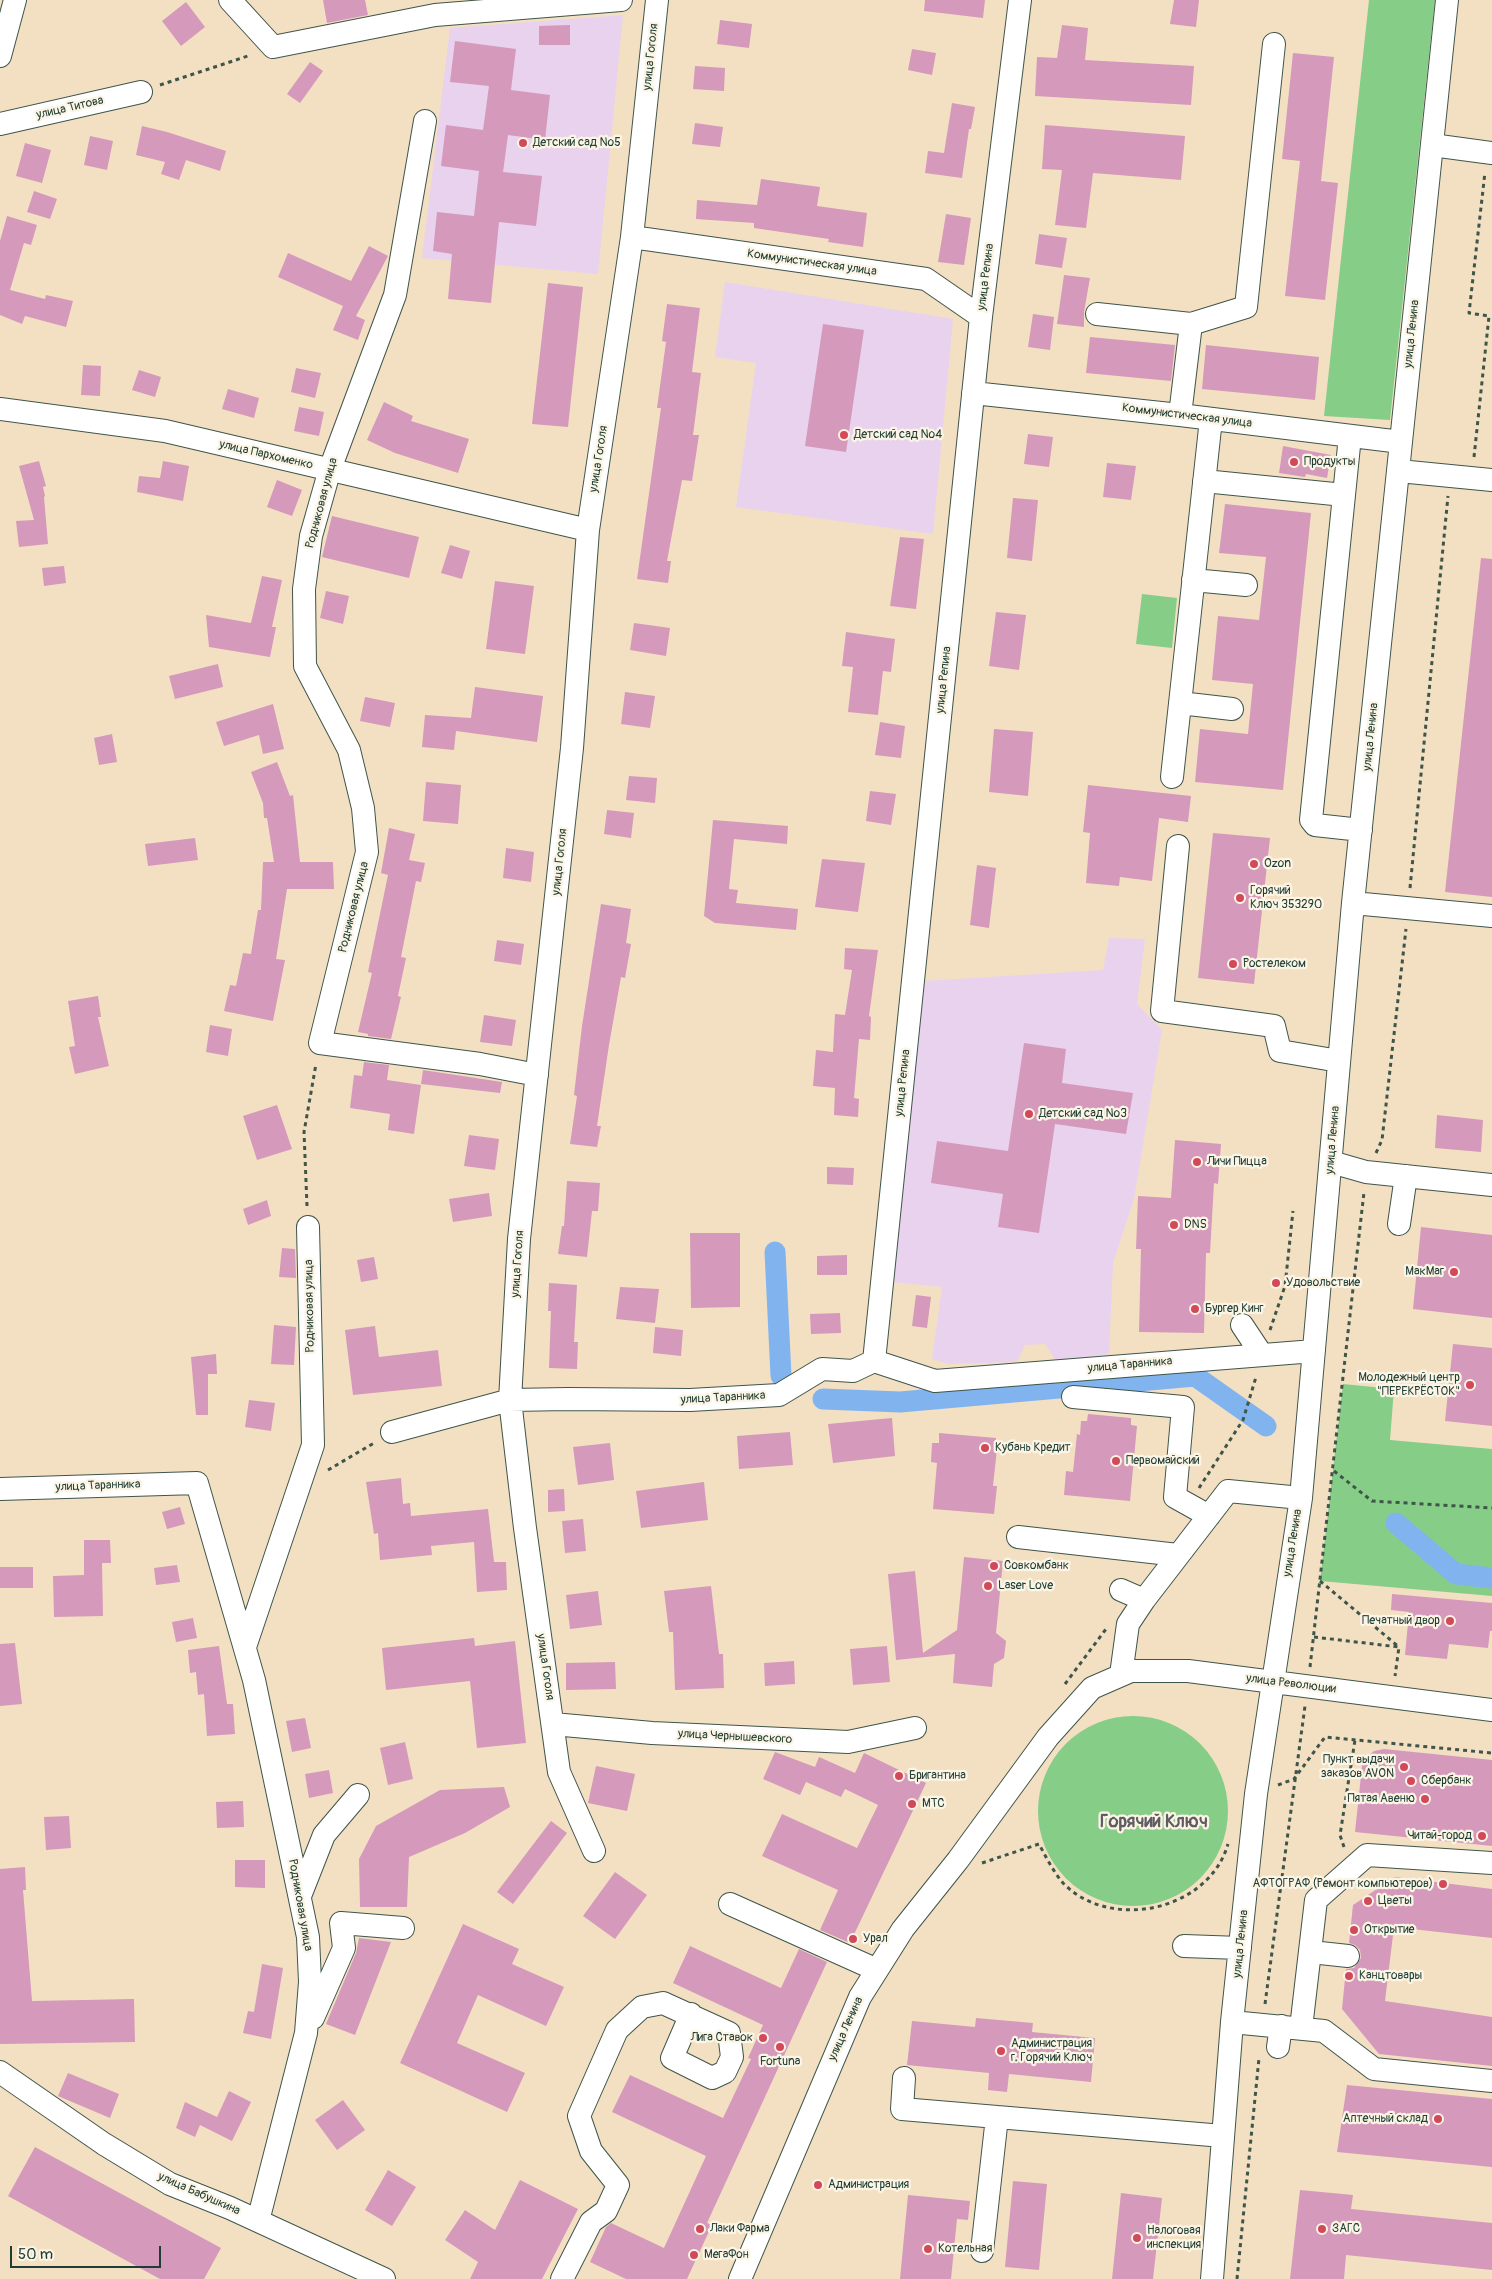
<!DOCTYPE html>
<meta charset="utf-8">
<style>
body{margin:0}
#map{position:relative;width:1492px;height:2279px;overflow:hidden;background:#f3e0c3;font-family:Pangolin,sans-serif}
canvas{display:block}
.scale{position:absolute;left:10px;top:2246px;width:151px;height:22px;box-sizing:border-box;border:2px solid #1f3d34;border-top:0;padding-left:6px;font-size:15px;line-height:18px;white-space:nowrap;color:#1f3d34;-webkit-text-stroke:4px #fcf5e5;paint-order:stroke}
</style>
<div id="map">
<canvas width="1492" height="2279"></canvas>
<div class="scale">50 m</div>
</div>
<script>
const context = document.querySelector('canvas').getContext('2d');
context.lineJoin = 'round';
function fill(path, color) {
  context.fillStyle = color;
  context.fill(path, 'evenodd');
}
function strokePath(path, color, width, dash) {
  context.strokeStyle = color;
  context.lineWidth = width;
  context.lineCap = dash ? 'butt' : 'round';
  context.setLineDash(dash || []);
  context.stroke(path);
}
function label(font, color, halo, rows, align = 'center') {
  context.font = font + ' Pangolin,sans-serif';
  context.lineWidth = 4.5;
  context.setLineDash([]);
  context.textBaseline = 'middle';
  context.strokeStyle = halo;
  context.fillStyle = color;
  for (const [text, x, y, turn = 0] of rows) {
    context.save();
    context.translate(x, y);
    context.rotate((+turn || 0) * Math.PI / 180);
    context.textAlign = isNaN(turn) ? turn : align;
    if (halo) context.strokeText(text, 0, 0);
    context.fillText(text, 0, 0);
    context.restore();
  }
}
const built = new Path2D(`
 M623,15l-25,259 -176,-16 28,-230z
 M725,282l228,37 -20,215 -197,-27 20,-144 -41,-6z
 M1109,938l36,1 -8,65 25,26 -28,169 -21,64 -4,91 -53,7 -11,-17 -20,1 -8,17 -68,2 -17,-5 10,-72 -50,-5 32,-301 179,-11z`);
const green = new Path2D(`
 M1369,0h66l-45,420 -66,-4z
 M1142,594l35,4 -5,50 -36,-4z
 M1343,1384l51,5 -4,51 102,9v147l-172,-15z
 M1038 1811a95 95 0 1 1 190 0a95 95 0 1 1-190 0Z`);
const canal = new Path2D(`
 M775,1252l6,124
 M823,1399l77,3 295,-26 71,50
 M1396,1523l60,51 36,4`);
const building = new Path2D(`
 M323,0h42l3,15 -41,8z
 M925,0h60l-2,18 -59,-7z
 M1174,0h25l-3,27 -26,-3z
 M186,2l19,25 -24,19 -19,-25z
 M720,20l32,4 -3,24 -32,-4z
 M570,25v20h-31v-19z
 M1062,25l26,3 -3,32 109,6 -3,39 -156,-9 2,-39 20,1z
 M455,41l61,8 -5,41 39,5 -5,45 -37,-5 -5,37 39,4 -6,50 -37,-4 -8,81 -43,-4 4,-45 -19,-3 4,-39 37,4 5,-45 -38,-5 5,-41 37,5 6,-44 -39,-4z
 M912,49l24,4 -4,22 -24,-5z
 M1293,53l41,4 -13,124 17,2 -13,117 -40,-4 15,-135 -18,-2z
 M310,62l13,9 -23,32 -13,-9z
 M695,66l30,2 -1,23 -31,-2z
 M952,103l23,4 -4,22h-2l-7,49 -37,-5 3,-22 16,2z
 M695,123l28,4 -3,20 -28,-3z
 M1045,125l140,11 -4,44 -88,-7 -7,55 -31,-3 7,-55 -20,-1z
 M142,126l25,6 59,19 -6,20 -34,-11 -7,20 -18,-6 4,-12 -29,-7z
 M90,136l23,5 -6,29 -23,-5z
 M25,143l26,7 -9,33 -26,-7z
 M761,179l59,8 -3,19 50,7 -4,34 -35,-5 1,-3 -75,-11v-5l-58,-4 1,-19 60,5z
 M34,191l23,8 -7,20 -23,-7z
 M946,214l25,4 -7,47 -26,-3z
 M7,216l30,9 -6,20 -7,-2 -14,47 35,9 1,-4 27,6 -7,26 -41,-11 -3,8 -22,-9v-74z
 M1039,234l28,4 -5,30 -27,-4z
 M369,246l19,10 -32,60 9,4 -7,20 -25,-10 10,-24 -65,-29 10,-24 63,28z
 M1064,275l26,3 -6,34v15l-27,-3z
 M548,283l35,4 -15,140 -36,-3z
 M667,304l33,4 -8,64 9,1 -8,62h6l-7,46 -10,-1 -15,81h4l-3,22 -31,-4 24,-171h-4l9,-66 -4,-1z
 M1033,314l21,3 -4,33 -22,-3z
 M823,324l41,6 -18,122 -41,-6z
 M1090,337l85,8 -4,36 -85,-8z
 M1206,345l113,12 -4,43 -113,-11z
 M83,365l18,1 -1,30 -19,-1z
 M296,368l25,5 -6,25 -24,-6z
 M139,370l22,7 -6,20 -23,-7z
 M228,389l31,9 -5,20 -32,-9z
 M384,402l29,14 -2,5 58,18 -11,34 -63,-20 -28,-13z
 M299,407l25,5 -5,24 -25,-5z
 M1028,434l25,3 -4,30 -25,-3z
 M1283,446l48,9 -4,23 -21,-4 -1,3 -26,-4z
 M39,461l7,25 -3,1 2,9 -1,1 4,47 -29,3 -3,-26 18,-1 -15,-54z
 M163,461l26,5 -6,35 -46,-9 2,-16 21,2z
 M1107,463l29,3 -5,34 -28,-3z
 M277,480l25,10 -10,26 -25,-9z
 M1013,498l25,2 -6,61 -25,-3z
 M1225,504l86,9 -28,277 -88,-8 5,-53 48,5 5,-50 -41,-4 6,-64 41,4 7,-63 -47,-4z
 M332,516l87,21 -10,41 -87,-21z
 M900,537l24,2 -8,70 -26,-3z
 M450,545l20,6 -8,28 -21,-6z
 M1481,558l11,1v338l-47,-5z
 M64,566l2,17 -22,3 -2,-18z
 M262,576l20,4 -10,47h4l-6,30 -61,-10 -3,-32 45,8z
 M495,581l39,5 -9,68 -39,-5z
 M326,591l23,5 -6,28 -23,-6z
 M996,612l30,3 -7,55 -30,-4z
 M634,623l36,5 -4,28 -36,-6z
 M846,632l49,7 -4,33 -8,-1 -5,44 -30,-3 5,-45 -11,-1z
 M218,664l5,23 -48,12 -6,-23z
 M475,687l68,9 -6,46 -81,-11 -2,19 -32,-3 3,-32 46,3z
 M625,692l30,4 -5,32 -29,-4z
 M365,697l30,6 -5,24 -30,-6z
 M273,704l11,45 -21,5 -4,-19 -35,11 -8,-24z
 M880,722l25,4 -4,32 -26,-3z
 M994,729l39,3 -5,64 -39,-4z
 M112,734l5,28 -18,3 -5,-27z
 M277,762l13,34 3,-1 7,67h33l1,27h-47l-11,70 9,1 -12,61 -49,-10 6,-26 6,1 7,-33 8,1 7,-44h3l2,-48h11l-7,-44h-3l-1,-15 -12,-31z
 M629,776l28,2 -2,25 -29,-3z
 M426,782l35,3 -3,39 -35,-3z
 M1088,785l103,11 -3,26 -29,-4 -7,63 -32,-4 -1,9 -33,-3 4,-50 -7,-1z
 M870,791l26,3 -5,31 -25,-4z
 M607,810l27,3 -3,25 -27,-4z
 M713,820l75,6 -1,18 -53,-5 -5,50 9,1 -2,13 62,6 -2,21 -81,-7 -11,-7z
 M389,828l26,6 -6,26 16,3 -4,19 -5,-1 -15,76 5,1 -8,38 3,1 -10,42 -23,-3v-2l-10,-2 14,-59 -4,-1 20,-97 -7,-2z
 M1213,833l57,5 -16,146 -56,-6z
 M195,838l3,22 -50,6 -3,-22z
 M506,848l28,4 -3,30 -28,-4z
 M822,859l43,4 -7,49 -43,-5z
 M977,865l19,3 -7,60 -19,-3z
 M601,904l30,5 -5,34 5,1 -6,34 -4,-1 -12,68 -12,81h4l-4,21 -27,-3 7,-48 -3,-1 8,-69z
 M497,940l27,4 -3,21 -27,-4z
 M845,948l33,2 -9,66 2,1 -1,23 -11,-1 -5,59 5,1 -1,18 -24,-2 1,-27 -22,-2 3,-36 17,2 2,-38 10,1 7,-45 -8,-1z
 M98,996l3,21h-3l11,49 -34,8 -6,-27 6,-1 -7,-45z
 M484,1015l32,5 -4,26 -32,-4z
 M210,1025l22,4 -4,27 -22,-4z
 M1024,1043l42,6 -4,34 71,10 -7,41 -71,-10 -16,109 -41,-6 5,-33 -72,-11 6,-42 71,10z
 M364,1062l25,3 -2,15 34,5 -7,49 -26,-4 2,-16 -40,-6 4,-33 8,1z
 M423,1070l79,12 -2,11 -79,-9z
 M277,1105l15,44 -35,11 -14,-44z
 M1437,1115l46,5 -2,32 -46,-4z
 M469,1135l30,4 -4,31 -31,-4z
 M1175,1140l46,4 -3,40 -4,-1 -4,70h-4l-2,80 -65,-1 2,-83h-5l2,-53 33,2z
 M827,1167l27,1 -1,17 -26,-1z
 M567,1181l33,2 -2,28h-6l-5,46 -29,-3 4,-28h2z
 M489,1193l3,23 -39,6 -4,-23z
 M267,1200l4,16 -23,9 -5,-16z
 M1421,1227l71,8v83l-79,-9z
 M690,1233h50v74l-49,1z
 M282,1248l13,1 1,29 -17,-1z
 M847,1255v20h-30v-19z
 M374,1257l4,22 -17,3 -4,-22z
 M549,1283l28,2 -3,57h4l-1,27 -28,-1 2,-57h-3z
 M620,1287l39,2 -4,34 -39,-4z
 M916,1295l15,2 -4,31 -15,-2z
 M840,1313l1,20 -30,1 -1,-20z
 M274,1325l22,2 -2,38 -23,-1z
 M375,1326l4,31 59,-7 4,36 -89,9 -8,-65z
 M655,1327l28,3 -2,26 -28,-3z
 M1453,1344l39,4v78l-47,-5z
 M216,1354l1,20h-9v41h-12l-5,-58z
 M249,1400l26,3 -4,28 -26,-4z
 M1088,1414l43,4v7l6,1 -7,75 -66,-6 2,-24 7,1 4,-38 3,1 1,-14h6z
 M892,1418l3,38 -62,7 -5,-39z
 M790,1432l3,33 -54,4 -2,-33z
 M939,1433l57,5 -1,11h2l-4,37h4l-3,28 -61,-5 4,-46 -6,-1 1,-19h7z
 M610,1443l4,37 -36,5 -5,-38z
 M401,1478l2,26 7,-1 1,13 77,-7 6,53h12l1,28 -30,2 -3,-50 -43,4 1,9 -52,5 -2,-27 -4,1 -8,-52z
 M704,1482l4,38 -67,8 -5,-37z
 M564,1489l1,22 -17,1v-22z
 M180,1507l5,17 -18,5 -5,-17z
 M583,1519l3,32 -21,2 -3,-32z
 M84,1540h26l1,23h-9l1,53 -49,1 -1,-41 31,-1z
 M964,1557l39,4 -7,72 10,8 -2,17 -10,6 -2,23 -39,-4 2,-29 -59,6 -8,-86 27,-3 8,82 34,-23z
 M177,1565l3,17 -24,3 -2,-17z
 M0,1567h33v21h-33z
 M711,1586l8,68h4l1,34 -49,2 -2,-58h-4l-5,-41z
 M598,1591l4,34 -32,4 -4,-34z
 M1392,1594l100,9v28h-2l-2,17 -39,-4 -2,15 -42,-4 4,-43 -18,-2z
 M193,1618l4,20 -21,4 -4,-20z
 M474,1638l1,8 40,-5 11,102 -49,5 -7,-67 -84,9 -4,-42z
 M15,1643l7,61 -22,2v-62z
 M219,1646l8,58h6l2,30 -28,2 -3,-42 -6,1 -2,-23 -6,1 -2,-23z
 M887,1646l3,36 -37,3 -3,-36z
 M794,1661l1,23 -30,2 -1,-23z
 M615,1662l1,27 -50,1v-27z
 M305,1718l6,30 -19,4 -6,-31z
 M405,1742l8,37 -25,6 -8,-37z
 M1384,1749l108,11v86l-137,-14 7,-66 4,-8 8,-7z
 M775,1752l40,15 4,-10 36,16 9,-20 62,30 -76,160 -30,-13 18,-40 -76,-34 20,-42 75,34 21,-43 -33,-16 -4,8 -35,-15 -6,13 -37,-16z
 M596,1766l39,8 -8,37 -39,-8z
 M329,1770l4,23 -24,5 -4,-24z
 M504,1787l6,20 -45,26 -56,24 -2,50h-47l-1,-48 17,-33 64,-36z
 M243,1801l1,26 -27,1 -1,-26z
 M69,1816l2,32 -25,2 -2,-33z
 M551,1821l16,12 -54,71 -16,-12z
 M235,1860h30v28l-30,-1z
 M25,1867l1,23h-3l9,111 102,-2 1,43 -135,2v-175z
 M615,1872l32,23 -32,44 -32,-23z
 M1395,1877l97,12v49l-98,-11 -9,74 107,16v49l-113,-12 -37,-45 4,-40 8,-1 7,-10 -1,-8 -5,-5 -6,-2 4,-38z
 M463,1924l56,25 -7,15 52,23 -18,39 -68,-31 -21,48 68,30 -18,39 -107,-49z
 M359,1938l32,4 -36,93 -29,-11 30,-71z
 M690,1946l91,42 18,-39 28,13 -120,261 5,2 -25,54h-61l-36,-17 16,-35 5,-4 53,25 42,-92 -94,-44 18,-37 93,43 28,-59 -3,-1 15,-33 -90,-42z
 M262,1964l21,4 -12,71 -28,-6 5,-22 6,1z
 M976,2018l57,5 -1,9 63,6 -4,44 -82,-8 -2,18 -19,-2 1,-17 -82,-8 5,-44 63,6z
 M68,2073l51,21 -9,24 -52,-22z
 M1347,2085l145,14v68l-155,-15z
 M229,2091l22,11 -19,39 -32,-16 -5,12 -19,-9 9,-26 32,15z
 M343,2100l22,30 -28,20 -22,-30z
 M35,2147l186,101 -17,31h-44l-152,-83z
 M388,2170l28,17 -24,39 -27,-16z
 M520,2180l58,29 -36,70h-72l8,-17 -33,-22 20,-30 30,20z
 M1013,2181l34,3 -8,86 -34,-3z
 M1300,2190l53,5 -2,14 141,14v47l-146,-15 -2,24h-54z
 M1121,2193l41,5 -9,81h-41z
 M908,2195l62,6 -2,19 -11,-1 -6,60h-51z`);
const path = new Path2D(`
 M160,85l91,-30
 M1474,457l15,-141 -20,-3 16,-141
 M1410,888l38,-392
 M1376,1153l6,-13 24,-211
 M307,1206l-3,-74 12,-68
 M1270,1330l15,-44 8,-75
 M328,1470l46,-27
 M1334,1471l38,30 120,7
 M1199,1488l44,-68 13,-43
 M1320,1581l79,66
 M1314,1637l85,10 -4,29
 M1310,1667l54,-475
 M1065,1684l41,-55
 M1278,1785l16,-6 31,-42 167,16
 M1344,1847l-4,-12 15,-95
 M982,1863l57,-19c7,13 14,27 24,39 47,49 146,28 165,-39
 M1265,2004l40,-298
 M1237,2279l22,-221`);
const minor = new Path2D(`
 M230,0l43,47 162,-32 186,-15
 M0,56l15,-56
 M425,121l-30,174 -65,174 -19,67 -7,53 1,77 44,84 14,58 4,44 -47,191 160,21 57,11
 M0,124l141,-32
 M1432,145l60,8
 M632,237l294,42 55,38
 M1097,314l94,10 -11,91
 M1191,324l55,-17 28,-263
 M973,393l207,22 221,27
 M0,409l165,22 423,99
 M1350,436l-39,384 4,5 46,5
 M1399,471l93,9
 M1204,481l140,14
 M1193,580l53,5
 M1180,703l52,6
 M1172,777l39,-358
 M1178,846l-16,165 112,15 6,25 59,10
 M1353,903l139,13
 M1331,1162l35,10 126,13
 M1399,1224l7,-48
 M1242,1325l20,30
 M874,1361l107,-1044 39,-317
 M1073,1397l110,10 -8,90 34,19
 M392,1432l118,-32 58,-1 122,1 89,-5 43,-26 31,2 21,-10 61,20 379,-30
 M0,1489l197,-6 57,197 54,257 2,45 -4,51 -48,188
 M1018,1537l160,18
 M1121,1590l23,10
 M245,1647l68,-202 -5,-218
 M1121,1675l7,-51 16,-24 84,-109 73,7
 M553,1724l99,9 196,9 67,-14
 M594,1851l-35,-79 -34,-244 -15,-128 9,-161 53,-491 16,-218 44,-293 25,-237
 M300,1896l24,-61 34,-40
 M730,1904l147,66
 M1184,1946l56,2
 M1311,1952l37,4
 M313,2018l31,-70 -3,-25 62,5
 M1232,2022l92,9 50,38 118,12
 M1301,2028l15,-128 51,-45 125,8
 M1278,2047l3,-21
 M0,2072l104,72 66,40 60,24 154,71
 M904,2078l-2,31 321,27
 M982,2251l15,-134
 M562,2279l29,-57 15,-11 12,-26 -27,-34 -12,-35 38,-86 25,-23 21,-4 66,30 3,24 -7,15 -13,6 -40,-20 19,-44
 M740,2279l120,-282 43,-68 55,-69 90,-123 44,-49 39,-17h57l304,39
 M1212,2279l20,-257 24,-228 45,-296 52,-595 94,-903`);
const markers = [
 [523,143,5,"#d1495b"],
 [844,435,5,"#d1495b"],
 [1294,462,5,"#d1495b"],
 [1254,864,5,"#d1495b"],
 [1240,898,5,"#d1495b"],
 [1233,964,5,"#d1495b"],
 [1029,1114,5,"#d1495b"],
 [1197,1162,5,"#d1495b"],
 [1174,1225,5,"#d1495b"],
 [1454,1272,5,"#d1495b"],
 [1276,1283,5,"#d1495b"],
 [1195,1309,5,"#d1495b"],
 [1470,1385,5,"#d1495b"],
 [985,1448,5,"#d1495b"],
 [1116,1461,5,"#d1495b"],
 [994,1566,5,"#d1495b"],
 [988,1586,5,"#d1495b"],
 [1450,1621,5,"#d1495b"],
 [1404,1767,5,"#d1495b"],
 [899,1776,5,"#d1495b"],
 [1411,1781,5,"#d1495b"],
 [1425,1799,5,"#d1495b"],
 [912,1804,5,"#d1495b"],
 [1482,1836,5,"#d1495b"],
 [1443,1884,5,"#d1495b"],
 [1368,1901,5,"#d1495b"],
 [1354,1930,5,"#d1495b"],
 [853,1939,5,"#d1495b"],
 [1349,1976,5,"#d1495b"],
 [763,2038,5,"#d1495b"],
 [780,2047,5,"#d1495b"],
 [1001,2051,5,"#d1495b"],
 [1438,2119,5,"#d1495b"],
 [818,2185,5,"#d1495b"],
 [700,2229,5,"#d1495b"],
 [1322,2229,5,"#d1495b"],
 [1137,2238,5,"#d1495b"],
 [928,2249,5,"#d1495b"],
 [694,2255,5,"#d1495b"]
];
const streetNames = [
 ["улица Гоголя",651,57,-84],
 ["улица Титова",70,108,-13],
 ["Коммунистическая улица",812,263,8],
 ["улица Репина",986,277,-83],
 ["улица Ленина",1412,334,-84],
 ["Коммунистическая улица",1187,416,7],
 ["улица Пархоменко",266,455,13],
 ["улица Гоголя",599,459,-81],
 ["Родниковая улица",322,503,-75],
 ["улица Репина",944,680,-84],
 ["улица Ленина",1371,737,-84],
 ["улица Гоголя",560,862,-84],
 ["Родниковая улица",354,907,-76],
 ["улица Репина",903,1083,-84],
 ["улица Ленина",1333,1140,-85],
 ["улица Гоголя",518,1264,-86],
 ["Родниковая улица",310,1306,-91],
 ["улица Таранника",1130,1365,-5],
 ["улица Таранника",723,1398,-3],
 ["улица Таранника",98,1486,-2],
 ["улица Ленина",1293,1543,-81],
 ["улица Гоголя",545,1667,82],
 ["улица Революции",1291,1684,7],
 ["улица Чернышевского",735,1737,3],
 ["Родниковая улица",300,1905,80],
 ["улица Ленина",1241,1944,-84],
 ["улица Ленина",846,2029,-66],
 ["улица Бабушкина",199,2194,24]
];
const poiNames = [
 ["Детский сад №5",533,143],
 ["Детский сад №4",854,435],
 ["Продукты",1304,462],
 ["Ozon",1264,864],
 ["Горячий",1250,891],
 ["Ключ 353290",1250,905],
 ["Ростелеком",1243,964],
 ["Детский сад №3",1039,1114],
 ["Личи Пицца",1207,1162],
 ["DNS",1184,1225],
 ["МакМаг",1444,1272,"right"],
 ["Удовольствие",1286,1283],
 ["Бургер Кинг",1205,1309],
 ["Молодежный центр",1460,1378,"right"],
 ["\"ПЕРЕКРЁСТОК\"",1460,1392,"right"],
 ["Кубань Кредит",995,1448],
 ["Первомайский",1126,1461],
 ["Совкомбанк",1004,1566],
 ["Laser Love",998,1586],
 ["Печатный двор",1440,1621,"right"],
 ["Пункт выдачи",1394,1760,"right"],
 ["заказов AVON",1394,1774,"right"],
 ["Бригантина",909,1776],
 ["Сбербанк",1421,1781],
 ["Пятая Авеню",1415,1799,"right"],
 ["МТС",922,1804],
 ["Читай-город",1472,1836,"right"],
 ["АФТОГРАФ (Ремонт компьютеров)",1433,1884,"right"],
 ["Цветы",1378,1901],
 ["Открытие",1364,1930],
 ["Урал",863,1939],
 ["Канцтовары",1359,1976],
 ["Лига Ставок",753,2038,"right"],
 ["Администрация",1011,2044],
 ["г. Горячий Ключ",1011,2058],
 ["Fortuna",780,2062,"center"],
 ["Аптечный склад",1428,2119,"right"],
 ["Администрация",828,2185],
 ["Лаки Фарма",710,2229],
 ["ЗАГС",1332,2229],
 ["Налоговая",1147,2231],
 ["инспекция",1147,2245],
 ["Котельная",938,2249],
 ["МегаФон",704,2255]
];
const districtNames = [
 ["Горячий Ключ",1154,1822]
];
fill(built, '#e8d2ee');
fill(green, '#86cd88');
strokePath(canal, '#81b4ee', 21);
fill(building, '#d599bb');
strokePath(minor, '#3f5549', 24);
strokePath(path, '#3f5549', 3, [4, 4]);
strokePath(minor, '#fff', 22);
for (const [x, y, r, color] of markers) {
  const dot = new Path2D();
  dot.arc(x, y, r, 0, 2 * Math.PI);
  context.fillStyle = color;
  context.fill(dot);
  strokePath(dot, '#fcf5e5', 2);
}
label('12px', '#1f3d34', '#fcf5e5', streetNames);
label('12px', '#1f3d34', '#fcf5e5', poiNames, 'left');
label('bold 18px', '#5f5d63', '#fcf5e5', districtNames);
</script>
